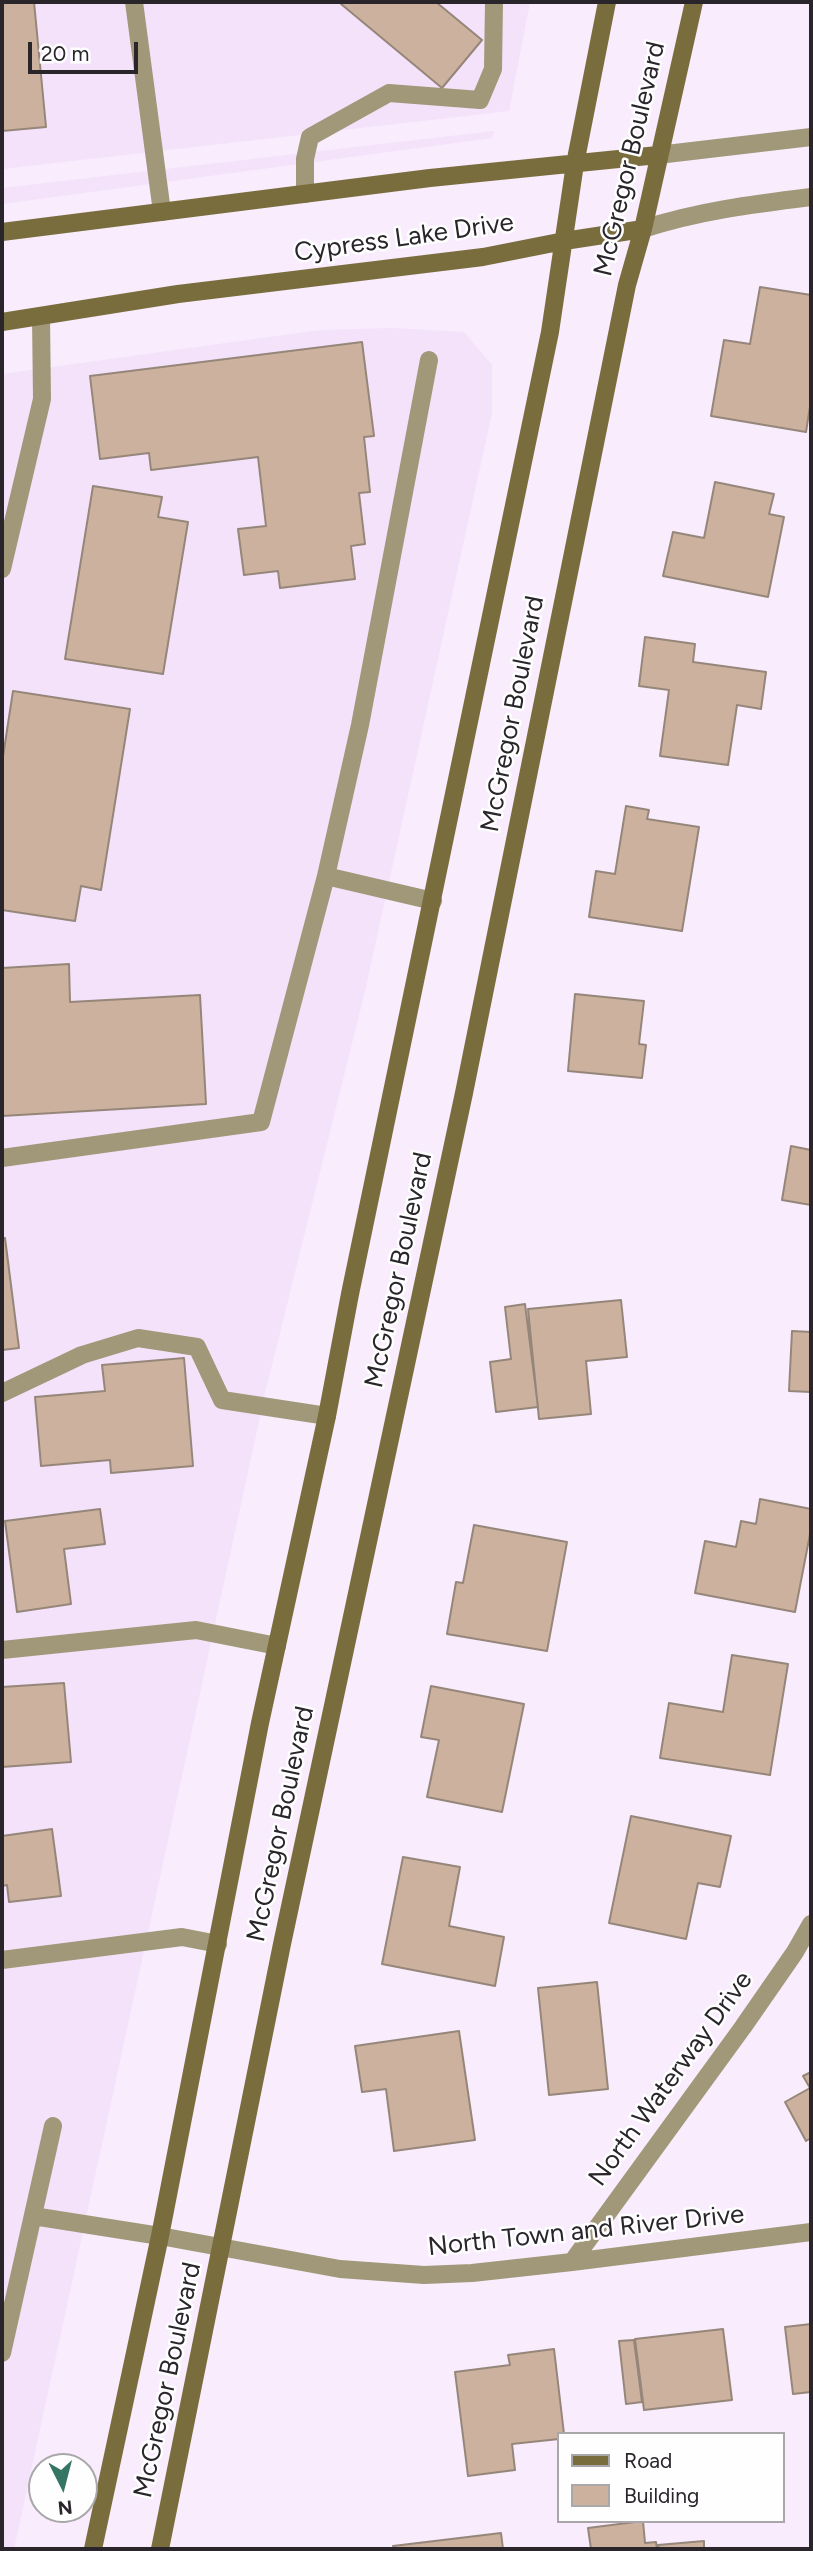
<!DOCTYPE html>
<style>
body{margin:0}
#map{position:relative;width:813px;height:2551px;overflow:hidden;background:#f8ecfd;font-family:Figtree,sans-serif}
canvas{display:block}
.frame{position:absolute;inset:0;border:4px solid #29252b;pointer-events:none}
.legend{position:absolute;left:557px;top:2432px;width:228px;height:91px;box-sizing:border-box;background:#fefefe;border:2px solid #a9a7aa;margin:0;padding:9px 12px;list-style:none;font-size:21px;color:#29252b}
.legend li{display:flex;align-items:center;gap:14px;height:35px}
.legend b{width:35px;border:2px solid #a9a7aa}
.north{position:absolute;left:28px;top:2453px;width:70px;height:70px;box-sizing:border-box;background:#fefefe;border:2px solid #a9a7aa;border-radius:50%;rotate:174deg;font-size:19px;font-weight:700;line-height:28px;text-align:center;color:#29252b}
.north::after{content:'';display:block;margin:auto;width:24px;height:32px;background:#357564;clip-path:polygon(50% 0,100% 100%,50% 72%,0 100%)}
.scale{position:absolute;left:28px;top:42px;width:110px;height:32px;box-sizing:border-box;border:4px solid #29252b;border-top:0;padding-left:9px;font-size:21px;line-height:24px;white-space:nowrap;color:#29252b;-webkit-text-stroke:5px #fefefe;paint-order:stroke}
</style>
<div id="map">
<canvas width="813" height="2551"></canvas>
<div class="frame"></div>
<ul class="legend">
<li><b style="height:9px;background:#7a6d3d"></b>Road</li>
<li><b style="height:19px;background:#ccb29e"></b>Building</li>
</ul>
<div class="north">N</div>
<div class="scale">20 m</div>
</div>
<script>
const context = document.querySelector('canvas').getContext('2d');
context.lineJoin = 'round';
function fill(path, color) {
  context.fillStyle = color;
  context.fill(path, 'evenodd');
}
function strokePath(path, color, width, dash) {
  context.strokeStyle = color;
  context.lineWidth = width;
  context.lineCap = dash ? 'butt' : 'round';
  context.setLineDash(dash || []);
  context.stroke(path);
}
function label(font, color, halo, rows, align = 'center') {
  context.font = font + ' Figtree,sans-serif';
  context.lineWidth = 5;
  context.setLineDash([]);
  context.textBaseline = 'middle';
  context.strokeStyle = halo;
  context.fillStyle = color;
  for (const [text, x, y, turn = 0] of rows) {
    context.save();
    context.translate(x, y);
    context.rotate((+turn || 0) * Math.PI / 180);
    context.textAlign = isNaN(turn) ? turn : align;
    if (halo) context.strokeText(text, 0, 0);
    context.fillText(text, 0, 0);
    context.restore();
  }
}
const built = new Path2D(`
 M2,2h528l-21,109 -507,58z
 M494,131l-2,7 -490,66v-16z
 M392,328l72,4 28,33v48l-127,578 -99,398 -252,1160h-12v-2175l318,-44z`);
const building = new Path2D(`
 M2,2h32l12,125 -44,4z
 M343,2h93l46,38 -40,48 -101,-84z
 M760,287l51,8v105l-5,32 -95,-16 13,-76 26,4z
 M362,342l12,94 -10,1 6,55 -11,1 6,51 -14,2 4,33 -75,9 -2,-17 -34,4 -6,-46 28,-3 -8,-69 -107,13 -2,-17 -49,6 -10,-83z
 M715,482l59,12 -5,20 15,3 -16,80 -105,-21 10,-44 31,6z
 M93,486l69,11 -4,20 30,5 -25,152 -98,-15z
 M645,637l50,7 -2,18 73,10 -5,37 -24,-4 -9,60 -68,-9 9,-66 -30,-4z
 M13,691l117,18 -29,181 -20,-4 -6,35 -73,-11v-147z
 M626,806l23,4 -2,9 52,8 -17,104 -93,-14 7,-46 19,3z
 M69,964l1,38 130,-7 6,109 -204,12v-148z
 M575,994l69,7 -5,43 7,1 -4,33 -74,-7z
 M791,1146l20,4v55l-29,-5z
 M2,1238h3l14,110 -17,2z
 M621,1300l6,57 -41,4 5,53 -52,5 -11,-110z
 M525,1304l13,103 -42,5 -6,-50 21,-3 -6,-52z
 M792,1331l19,1v60l-22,-1z
 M184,1358l9,108 -82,7 -1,-13 -69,6 -6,-69 70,-6 -3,-26z
 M760,1499l51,10v20l-16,83 -100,-19 10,-52 31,6 5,-26 15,3z
 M100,1509l5,35 -41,5 7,55 -54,8 -12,-91z
 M474,1525l93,17 -20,109 -100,-17 9,-52 7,1z
 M732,1655l56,9 -18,111 -110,-17 9,-55 54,9z
 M64,1683l7,79 -69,5v-80z
 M431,1686l93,18 -22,108 -75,-15 12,-57 -18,-3z
 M631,1816l100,20 -11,51 -22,-4 -12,56 -77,-16z
 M52,1829l9,67 -52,6 -2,-17 -5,1v-50z
 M403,1857l57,10 -11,59 55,11 -9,49 -113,-22z
 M597,1982l11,107 -59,6 -11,-107z
 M459,2031l16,109 -81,11 -8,-62 -24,3 -7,-46z
 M811,2072v66l-5,3 -21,-39 25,-14 -7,-12z
 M811,2324v68l-18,2 -8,-67z
 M723,2329l9,71 -88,10 -9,-71z
 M634,2340l8,62 -16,2 -7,-63z
 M554,2349l10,85h-5v5l-47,5 3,26 -47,6 -13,-104 55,-7 -2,-10z
 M643,2521l2,22 11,-1 1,7h-66l-3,-21z
 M501,2533l2,16h-109l-1,-3z
 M704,2541v8h-45l-1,-4z`);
const lane = new Path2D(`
 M134,2l28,210
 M305,194v-35l5,-22 79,-44 91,7 13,-31 1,-67
 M2,569l40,-170 -1,-82
 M326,876l34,-151 69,-365
 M2,1158l259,-36 65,-246 107,25
 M2,1393l80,-38 56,-17 59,9 25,53 105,16
 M2,1650l194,-20 81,16
 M2,1960l180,-23 36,7
 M33,2216l127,20
 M2,2353l51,-227`);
const street = new Path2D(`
 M658,155l153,-18
 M643,229c55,-18 111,-25 168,-32
 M160,2236l180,33 84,6 48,-2 100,-11 239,-30
 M572,2262l171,-235 52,-75 16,-28`);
const secondary = new Path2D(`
 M2,232l428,-54 228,-23
 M2,322l176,-28 305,-37 81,-16 79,-12
 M93,2549l67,-313 100,-513 67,-307 23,-122 200,-962 25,-168 32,-162
 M160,2549l122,-605 182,-851 163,-808 16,-56 51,-227`);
const streetNames = [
 ["McGregor Boulevard",630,159,-77],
 ["Cypress Lake Drive",404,238,-8],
 ["McGregor Boulevard",513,714,-79],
 ["McGregor Boulevard",399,1270,-78],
 ["McGregor Boulevard",281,1824,-78],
 ["North Waterway Drive",671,2079,-54],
 ["North Town and River Drive",586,2231,-6],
 ["McGregor Boulevard",168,2380,-78]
];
fill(built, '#f3e2fa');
fill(building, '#ccb29e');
strokePath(building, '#96867a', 2);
strokePath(lane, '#a09878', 18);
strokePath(street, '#a09878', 18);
strokePath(secondary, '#7a6d3d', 18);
label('26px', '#29252b', '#fefefe', streetNames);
</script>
